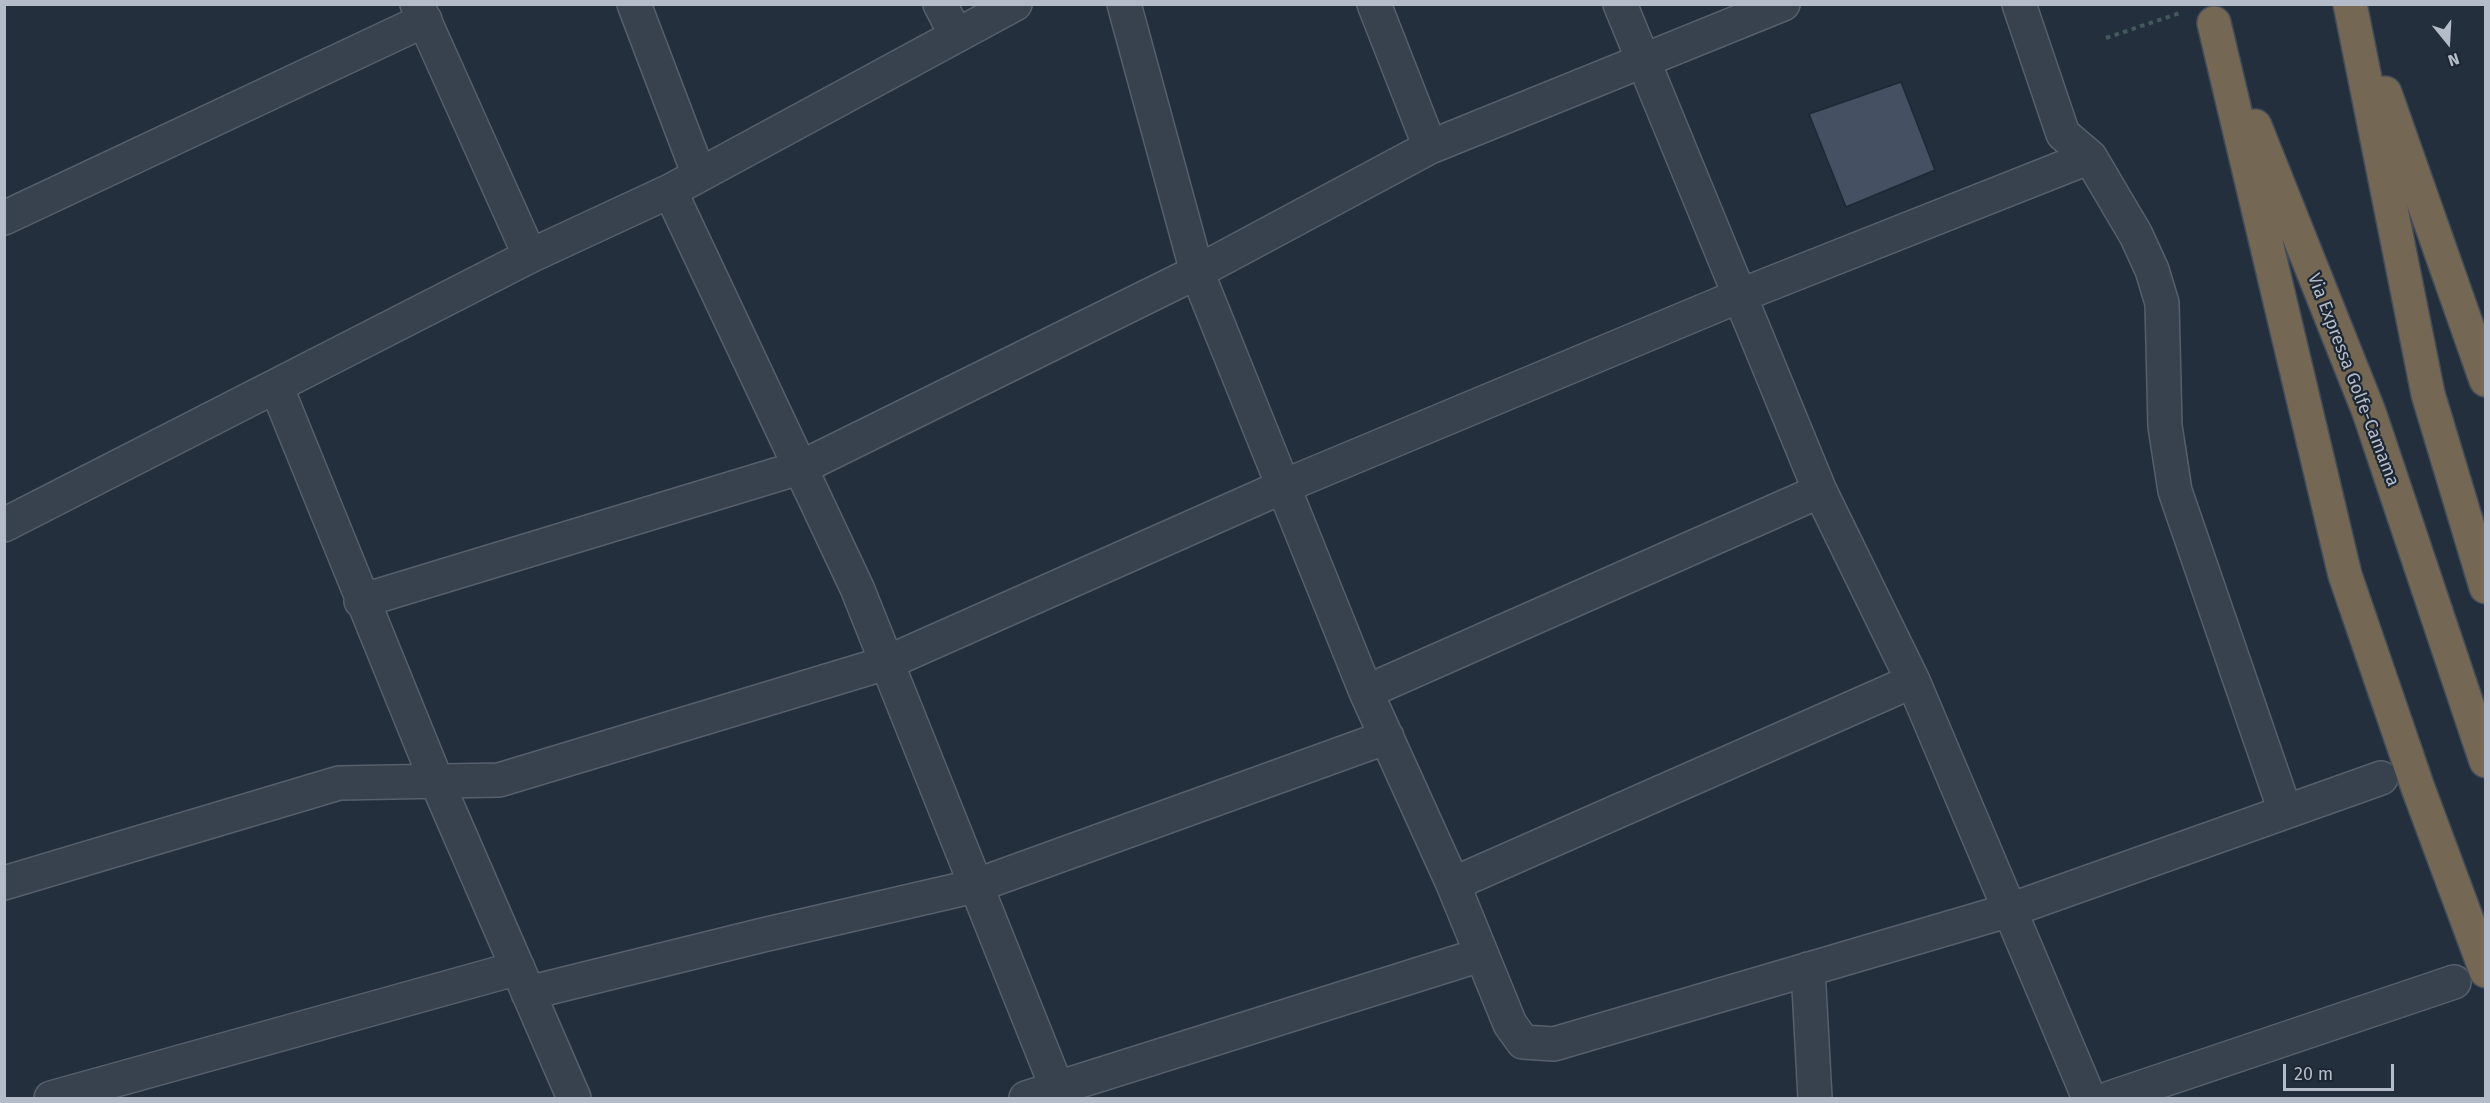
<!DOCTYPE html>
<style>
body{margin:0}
#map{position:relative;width:2490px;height:1103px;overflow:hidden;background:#242f3e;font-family:"Fira Sans",sans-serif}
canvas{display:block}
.frame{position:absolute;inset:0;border:6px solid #b4bcc9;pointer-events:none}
.north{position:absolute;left:2418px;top:12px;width:60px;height:60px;-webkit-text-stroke:4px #1d2633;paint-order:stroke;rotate:162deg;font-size:16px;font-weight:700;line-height:24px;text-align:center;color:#b4bcc9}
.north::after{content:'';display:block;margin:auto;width:21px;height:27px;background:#b4bcc9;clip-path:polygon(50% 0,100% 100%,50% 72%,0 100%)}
.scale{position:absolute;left:2283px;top:1064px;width:111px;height:27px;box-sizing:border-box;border:3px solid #b4bcc9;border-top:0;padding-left:8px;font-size:18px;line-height:21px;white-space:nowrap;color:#b4bcc9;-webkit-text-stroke:4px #1d2633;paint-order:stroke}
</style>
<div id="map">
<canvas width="2490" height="1103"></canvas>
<div class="frame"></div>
<div class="north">N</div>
<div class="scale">20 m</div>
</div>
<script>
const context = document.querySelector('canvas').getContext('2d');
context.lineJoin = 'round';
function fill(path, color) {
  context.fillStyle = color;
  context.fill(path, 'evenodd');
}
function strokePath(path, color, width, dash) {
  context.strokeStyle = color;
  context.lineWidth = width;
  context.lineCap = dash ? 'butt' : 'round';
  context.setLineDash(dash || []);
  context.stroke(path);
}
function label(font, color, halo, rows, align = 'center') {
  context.font = font + ' "Fira Sans",sans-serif';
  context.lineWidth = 4.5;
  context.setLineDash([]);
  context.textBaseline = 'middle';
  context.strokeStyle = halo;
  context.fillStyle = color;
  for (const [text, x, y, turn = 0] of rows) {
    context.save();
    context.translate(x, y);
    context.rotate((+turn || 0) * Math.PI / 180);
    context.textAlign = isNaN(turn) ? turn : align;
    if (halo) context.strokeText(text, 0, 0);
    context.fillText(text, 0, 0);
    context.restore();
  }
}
const building = new Path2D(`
 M1901,82l34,88 -89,37 -37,-93z`);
const path = new Path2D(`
 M2106,38l74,-25`);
const minor = new Path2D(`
 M417,4l113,252
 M634,4l65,171
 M940,4l16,31
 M1124,4l73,268 169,420 87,192 57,140 13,18 31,2 456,-134 371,-132
 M1374,4l56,143
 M1620,4l200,487 93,190 176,417
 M2090,157l46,78 16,35 10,33 3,123 10,65 110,320
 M670,191l187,397 204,510
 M4,218l421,-198
 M276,386l160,394 138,318
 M4,525l526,-269 140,-65 345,-187
 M361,601l441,-134 395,-195 233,-125 353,-143
 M1366,692l454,-201
 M4,883l335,-100 160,-3 387,-117 396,-176 457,-191 351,-139 -27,-23 -44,-130
 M1453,884l460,-203
 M1808,969l7,129
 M528,993l235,-58 212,-49 412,-149
 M51,1098l467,-130
 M1026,1098l454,-143
 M2110,1098l344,-116`);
const highway = new Path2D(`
 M2350,4l78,390 58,193
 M2214,23l131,552 73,213 68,183
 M2385,93l101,287
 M2255,126l114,286 117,349`);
const streetNames = [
 ["Via Expressa Golfe-Camama",2353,380,69]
];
fill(building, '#455162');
strokePath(building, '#1f2835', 1.5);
strokePath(minor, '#565f6c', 36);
strokePath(highway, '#434c59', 36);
strokePath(path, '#44595c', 4, [4.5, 4.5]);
strokePath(minor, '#38414e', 33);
strokePath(highway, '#746855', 33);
label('18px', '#b4bcc9', '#1d2633', streetNames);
</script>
